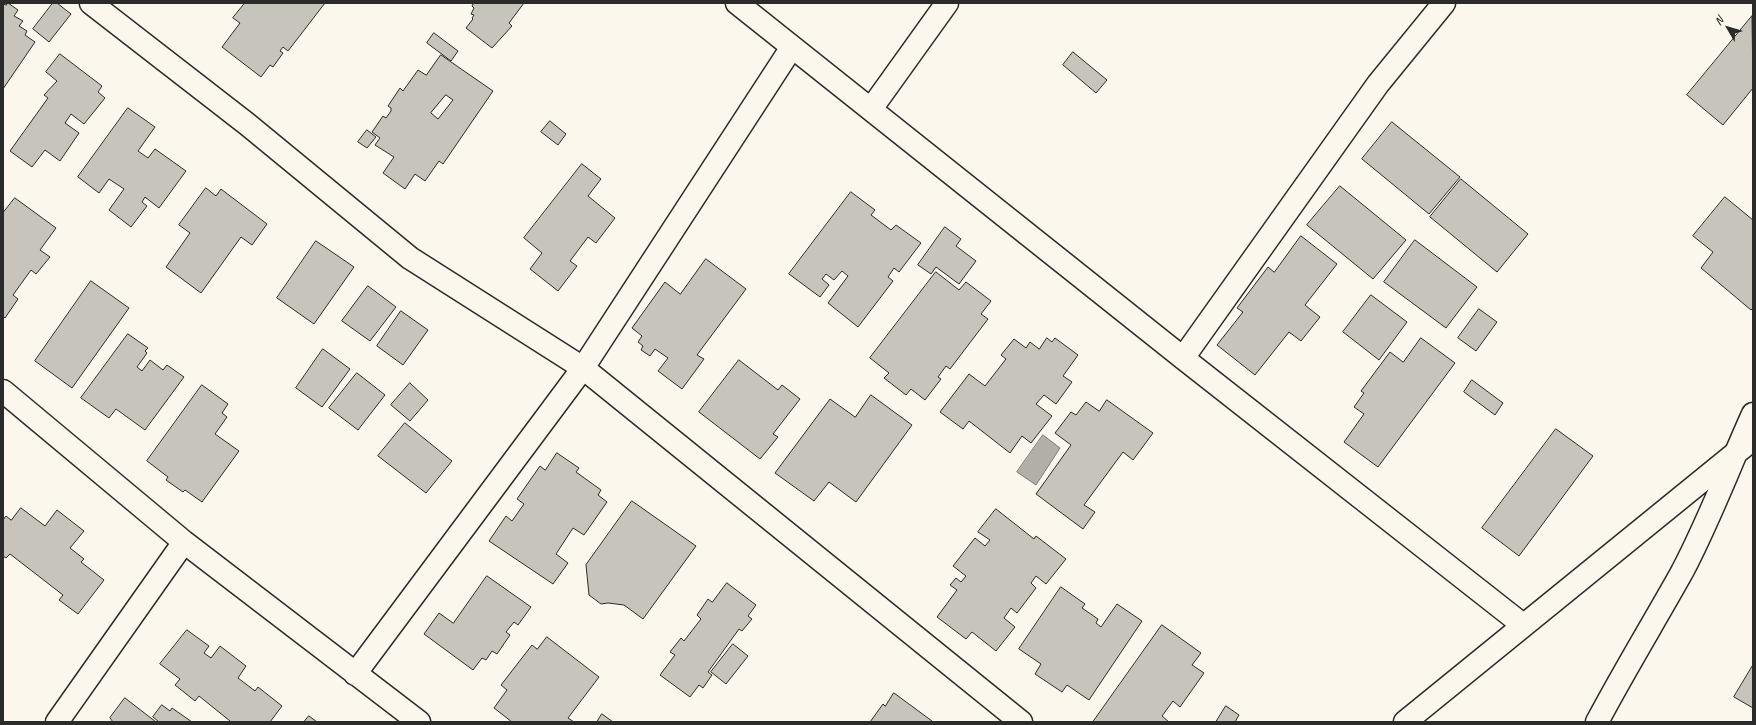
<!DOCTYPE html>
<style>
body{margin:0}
#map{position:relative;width:1756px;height:725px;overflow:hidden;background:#fbf7ec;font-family:Caveat,sans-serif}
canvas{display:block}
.frame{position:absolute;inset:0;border:4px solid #2b2b2b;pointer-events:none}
.north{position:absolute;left:1708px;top:8px;width:40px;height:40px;-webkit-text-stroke:3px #fbf7ec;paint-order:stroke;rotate:308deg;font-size:11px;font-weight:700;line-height:16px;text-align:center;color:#2b2b2b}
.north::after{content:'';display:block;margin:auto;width:14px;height:18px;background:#2b2b2b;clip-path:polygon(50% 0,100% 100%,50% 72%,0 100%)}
</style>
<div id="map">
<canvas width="1756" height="725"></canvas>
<div class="frame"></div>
<div class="north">N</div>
</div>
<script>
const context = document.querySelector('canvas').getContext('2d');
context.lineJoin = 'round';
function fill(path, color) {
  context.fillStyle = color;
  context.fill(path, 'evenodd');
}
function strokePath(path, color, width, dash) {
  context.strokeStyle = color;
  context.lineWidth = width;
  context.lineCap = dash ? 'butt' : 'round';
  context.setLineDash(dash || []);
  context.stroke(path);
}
const water = new Path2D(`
 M1043,435l17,13 -24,37 -19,-13z`);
const building = new Path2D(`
 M8,3l10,7 -4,6 9,5 -4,5 8,5 -2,4 10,7 -32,47v-85l3,1z
 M53,3h4l14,11 -22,28 -16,-13z
 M245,3h80l-37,48 -5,-4 -3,4 3,2 -10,14 -3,-2 -9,12 -39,-30 18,-24 -7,-5z
 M472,3h52l-15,20 3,3 -20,22 -26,-20 7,-9 -1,-1 2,-3 -3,-1 3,-6 -2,-2 1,-2z
 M1752,16l1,72 -30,37 -36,-30z
 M434,33l24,18 -7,10 -24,-18z
 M1073,52l34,28 -11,13 -33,-28z
 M60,54l42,32 -4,6 7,6 -21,26 -13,-10 -6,9 14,10 -19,28 -15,-11 -13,17 -22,-16 38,-53 -4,-3 13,-14 -11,-9z
 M441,55l52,36 -50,73 -4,-3 -14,20 -10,-7 -10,15 -22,-16 11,-16 -19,-12 5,-7 -8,-6 11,-16 3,2 5,-7v-3l-3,-2 12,-18 3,3 15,-21 8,5zM446,95l7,5 -15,19 -7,-6z
 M128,108l27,19 -17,24 10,7 7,-9 31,22 -27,37 -14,-11 -3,5 5,4 -16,21 -22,-17 15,-21 -15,-10 -10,14 -21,-16z
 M550,121l16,13 -8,11 -17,-13z
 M1392,122l68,55 -31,37 -67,-55z
 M367,130l9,7 -9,11 -9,-6z
 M582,164l19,15 -13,17 27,22 -19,25 -8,-6 -18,24 7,5 -19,25 -28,-22 12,-16 -18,-15z
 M1461,179l67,55 -31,38 -67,-55z
 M1340,186l66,54 -33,39 -66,-54z
 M206,188l10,8 5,-7 46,35 -15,21 -11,-8 -40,56 -35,-26 24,-34 -11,-8z
 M851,192l24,18 -4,5 20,15 5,-5 25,18 -22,29 -5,-4 -6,9 5,4 -35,46 -30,-24 20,-27 -6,-5 -8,9 -8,-6 -4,5 7,6 -9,12 -31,-23z
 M1725,197l28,23v88l-2,2 -50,-42 12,-16 -20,-16z
 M15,198l41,30 -16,22 10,7 -14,17 -5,-4 -18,25 5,4 -13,19 -2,-2v-103z
 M945,227l16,12 -5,7 20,15 -17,23 -23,-17 -5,7 -13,-9z
 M1301,236l36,28 -32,41 15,12 -19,24 -12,-9 -34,43 -38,-30 26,-33 -6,-4 31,-41 6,5z
 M1415,240l62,47 -31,41 -62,-46z
 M316,241l38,26 -40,57 -37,-26z
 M706,259l40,30 -49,66 7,4 -22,30 -24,-18 10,-13 -13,-9 -5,7 -9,-6 2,-4 -5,-4 4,-6 -10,-8 33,-46 15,12z
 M936,272l23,18 7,-8 25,19 -10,13 7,5 -38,50 -4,-3 -8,11 3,2 -16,21 -14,-11 -5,6 -22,-17 5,-5 -19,-15z
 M91,281l38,27 -57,80 -37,-27z
 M368,286l28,21 -26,34 -28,-20z
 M1371,295l36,27 -28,38 -36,-28z
 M1479,309l18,13 -21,29 -18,-13z
 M401,311l27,19 -25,35 -26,-19z
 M128,334l20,14 -3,3 2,2 -10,14 5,4 8,-11 13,10 4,-5 17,12 -39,53 -29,-21 -7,9 -28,-20z
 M1047,338l5,4 3,-4 23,17 -15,21 9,6 -16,22 -12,-9 -8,9 16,12 -21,27 -9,-7 -12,17 -41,-32 -6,8 -23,-17 29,-38 16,12 21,-27 -5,-4 13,-16 12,9 4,-6 9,7z
 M1421,338l34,25 -77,104 -34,-25 20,-28 -10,-7 10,-14 -3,-2 29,-39 13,10z
 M323,349l27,20 -28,38 -26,-19z
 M739,360l39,30 4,-5 18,14 -27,35 5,3 -18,22 -61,-47z
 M357,373l28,22 -27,35 -29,-22z
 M1472,380l31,23 -8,12 -31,-23z
 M410,383l18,17 -18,21 -19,-16z
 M202,385l26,19 -6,9 5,4 -12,17 24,17 -37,51 -17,-12 -2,2 -17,-12 2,-3 -21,-16z
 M871,395l41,30 -56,77 -27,-20 -15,19 -39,-28 55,-74 25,18z
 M1107,400l46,33 -20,27 -10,-8 -39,53 11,7 -12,17 -47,-35 35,-49 -16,-12 16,-21 5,3 10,-13 13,9z
 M405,423l47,38 -26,32 -48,-37z
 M1556,429l37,27 -74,100 -37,-28z
 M557,453l22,15 -3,4 25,18 -3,5 9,7 -23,33 -11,-7 -17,26 12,9 -15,21 -64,-43 17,-25 6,5 12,-17 -7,-5 23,-33 5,4z
 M632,501l64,45 -53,73 -19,-14 -16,-2 -7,1 -12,-9 -3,-30z
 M21,508l24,18 12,-16 27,21 -14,17 14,11 -3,3 23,18 -26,34 -19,-14 4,-5 -53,-41 -4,4 -3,-2v-36l3,-4 5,4z
 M996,509l38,30 2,-3 30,23 -20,25 -10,-8 -5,7 5,5 -19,25 -6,-5 -7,10 11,9 -19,24 -24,-19 -6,7 -29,-22 20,-27 -7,-5 6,-7 5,4 5,-6 -13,-10 22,-28 10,8 5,-6 -12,-8z
 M487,576l44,31 -13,18 -4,-3 -8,10 4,3 -13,19 -5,-3 -6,9 -4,-2 -9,12 -49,-36 15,-21 14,10z
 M727,583l29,22 -8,11 4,3 -10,12 -3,-2 -31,43 4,3 -9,13 -4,-3 -9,12 -30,-22 15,-20 -5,-3 11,-14 3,3 17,-22 -4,-4 11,-16 4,3z
 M1061,587l24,17 -3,4 16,11 -2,4 5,4 16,-23 25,17 -53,79 -22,-15 -5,7 -27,-18 6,-10 -22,-15z
 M1162,625l39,28 -9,12 12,8 -24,34 -7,-6 -11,15 7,6h-76z
 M187,630l22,16 -5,7 7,5 9,-12 26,20 -8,12 17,13 3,-4 24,19 -12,16h-40v-1l-31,-25 -4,5 -20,-16 5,-6 -20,-15z
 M547,637l52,40 -31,41 6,4h-62l-18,-14 13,-18 -6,-5 31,-40 5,4z
 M733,644l15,12 -22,28 -15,-12z
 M1753,665v43l-19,-11z
 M894,693l38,28 -1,1h-61l13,-18 2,2z
 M125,698l31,24h-43l-3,-4z
 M162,705l8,6 2,-3 20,14h-33l-6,-5z
 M1226,706l13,9 -4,7h-19z
 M602,714l11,8h-16z
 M309,716l8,6h-13z`);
const minor = new Path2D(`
 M91,3l156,121 163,134 173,110 438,354
 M737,3l446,355 340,267
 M871,109l76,-106
 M1183,358l195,-274 66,-81
 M3,391l181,151 235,180
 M355,674l228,-306 209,-321
 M57,722l127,-180
 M1405,722l348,-283
 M1597,722c27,-51 57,-100 85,-150 27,-51 47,-105 71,-158`);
fill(water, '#b1afa7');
strokePath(water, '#7b7a75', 1);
fill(building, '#c7c4bc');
strokePath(building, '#2b2b2b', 1);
strokePath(minor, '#2b2b2b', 25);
strokePath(minor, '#fbf7ec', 22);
</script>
